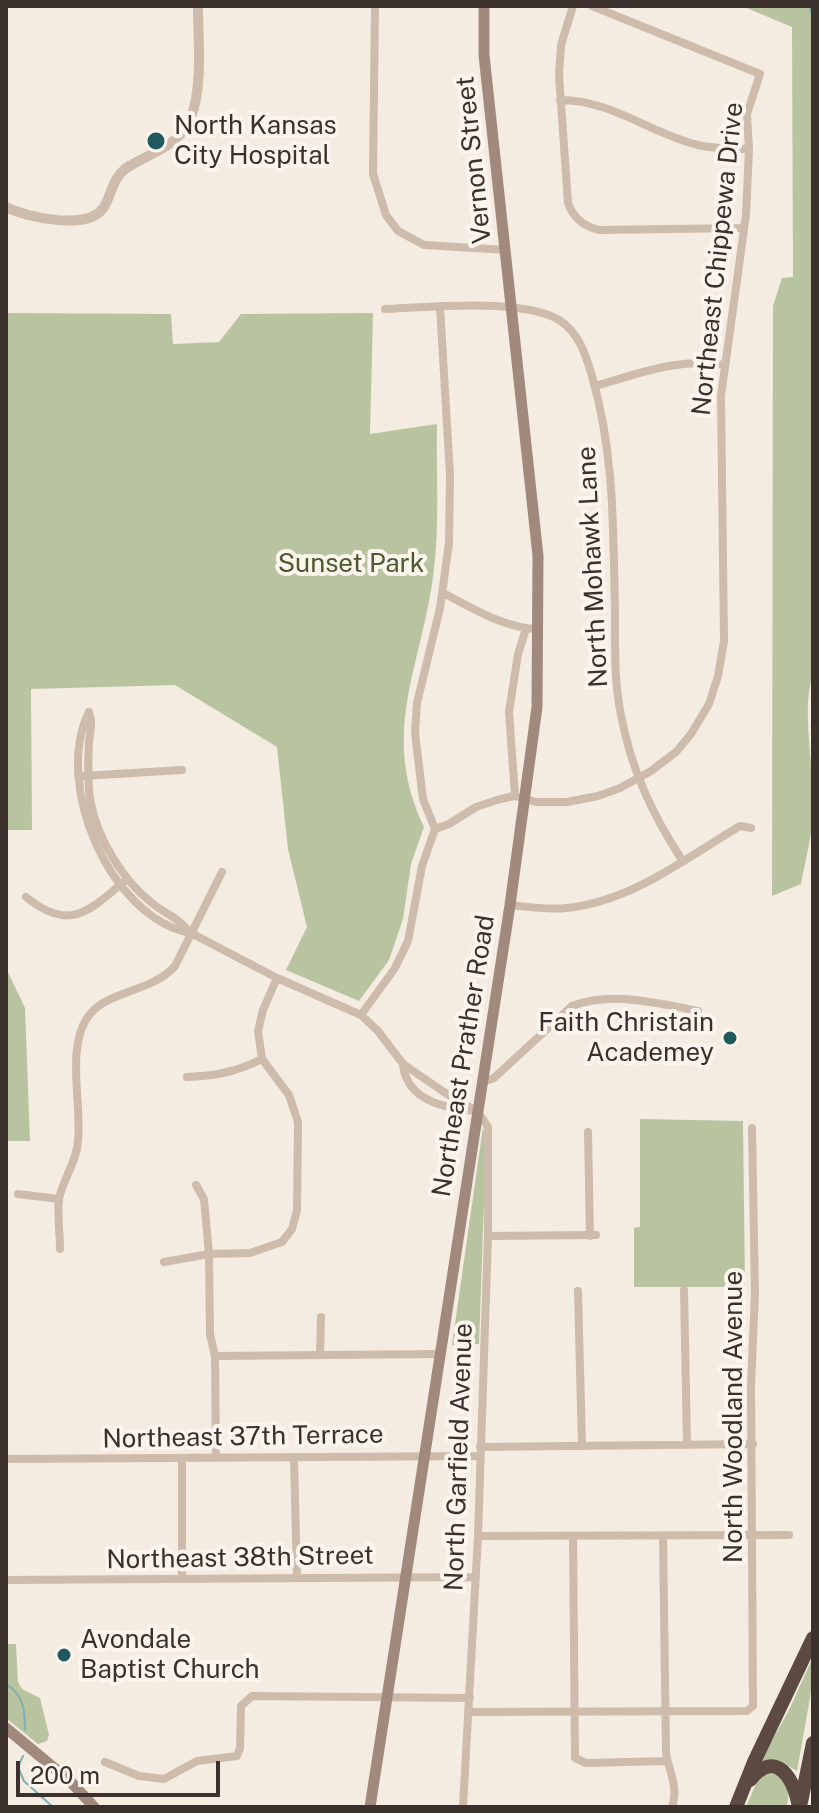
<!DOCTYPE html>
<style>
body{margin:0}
#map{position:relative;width:819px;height:1813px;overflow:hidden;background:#f4ebe1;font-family:"Public Sans",sans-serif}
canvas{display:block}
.frame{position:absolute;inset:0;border:8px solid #3b302b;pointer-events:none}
.scale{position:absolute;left:16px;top:1761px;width:204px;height:36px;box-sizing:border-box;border:4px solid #3b302b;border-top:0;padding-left:10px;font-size:24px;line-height:28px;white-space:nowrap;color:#3b302b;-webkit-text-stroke:6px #fbf5ee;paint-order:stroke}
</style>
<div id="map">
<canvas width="819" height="1813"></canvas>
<div class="frame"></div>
<div class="scale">200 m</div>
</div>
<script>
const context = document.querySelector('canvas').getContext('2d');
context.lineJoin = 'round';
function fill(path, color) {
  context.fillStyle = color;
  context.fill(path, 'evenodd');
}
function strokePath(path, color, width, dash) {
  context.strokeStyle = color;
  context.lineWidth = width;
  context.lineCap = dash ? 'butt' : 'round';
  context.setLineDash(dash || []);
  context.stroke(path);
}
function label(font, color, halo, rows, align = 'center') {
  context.font = font + ' "Public Sans",sans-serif';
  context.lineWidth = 8;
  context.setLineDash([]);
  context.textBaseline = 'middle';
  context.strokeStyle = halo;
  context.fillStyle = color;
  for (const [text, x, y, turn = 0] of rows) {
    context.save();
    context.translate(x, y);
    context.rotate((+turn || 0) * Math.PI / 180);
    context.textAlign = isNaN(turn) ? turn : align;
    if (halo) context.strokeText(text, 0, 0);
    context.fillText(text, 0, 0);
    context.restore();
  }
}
const green = new Path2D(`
 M742,6h71v669c-13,33 3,101 0,142 -2,22 -8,45 -12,67l-29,12 1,-590 9,-28 11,-1 -1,-250z
 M6,313l165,1 2,30 46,-2 22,-28 132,-1 -3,121 67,-10c-1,51 3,102 -4,153 -13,94 -53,156 -9,250l-13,37 -8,55 -14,41 -30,41 -73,-31 21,-43 -19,-78 -11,-102 -102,-62 -144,4 1,141h-26z
 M6,968l19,40 5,133h-24z
 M640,1119l103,2 2,166h-111v-59l6,-1z
 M483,1127l3,19 -7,198 -27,1z
 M8,1644h8l2,38 4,7 18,9 9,37 -2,6 -9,3 -32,-26z
 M813,1657v24l-16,90 -18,-10 -21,4 30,-53z
 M769,1773l11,2 9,15 -2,17h-41l12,-28z`);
const stream = new Path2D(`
 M809,6l3,9
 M6,1684c18,11 19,27 19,46
 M23,1756l-5,11 6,14 29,26`);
const minor = new Path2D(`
 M375,6l-2,168 13,41 12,16 26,14 82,5
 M573,6l-12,39 -2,30 9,128c5,15 15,23 31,27l145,-2
 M560,100c51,0 90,33 138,45 17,4 34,4 51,4
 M385,309c43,-2 138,-11 174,11 20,12 27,36 33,56 23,80 21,154 23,236 0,34 -1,69 6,103 10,54 31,99 61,145
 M595,386c43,-12 84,-29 129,-21
 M443,593c30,15 62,36 96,36
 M89,712c-36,72 21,206 102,221l86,45 84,37 17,16 25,33 41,28 34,20 10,15v109l-10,300 -15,271
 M89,712c4,11 1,19 0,30 -1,20 -2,42 2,62 7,35 32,77 61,99 13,11 28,15 38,30
 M83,776l99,-6
 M515,796l-6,-84 9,-58 8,-25
 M435,829l14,-5 27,-17 24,-8 15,-3 21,6h31l31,-6 22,-8 31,-17 25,-19 15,-18 18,-30 9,-28 6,-35 -3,-245 25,-181 3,-66 -2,-35 13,-40 -168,-68
 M26,897c43,35 62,15 99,-16
 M510,905c19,2 37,5 56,3 65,-6 120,-50 174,-82l11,2
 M361,1015l34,-47 13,-27 14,-75 13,-37 -12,-30 -8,-66 2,-30 23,-95 9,-65 1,-68 -10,-168
 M403,1064c3,37 43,45 74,47
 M187,1077c28,-1 49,-5 75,-18
 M483,1082l11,-4 78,-72c42,-15 84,-3 126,5
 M588,1132l2,104
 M196,1185l8,14 5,55 1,80 5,22 1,102
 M18,1194l41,5
 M488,1236l108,-1
 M60,1249c0,-16 -3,-34 -1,-50 4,-20 18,-38 19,-58 4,-37 -13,-97 12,-127 20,-24 62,-22 85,-48l47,-94
 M164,1262l45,-8 41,-1 32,-11 10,-13 5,-18 1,-89 -9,-27 -27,-36 -4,-28 5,-21 14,-32
 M684,1290l3,155
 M578,1291l4,155
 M320,1355l1,-38
 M215,1356l226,-2
 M480,1447l273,-3
 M294,1457l3,120
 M6,1459l473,-3
 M478,1536l311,-1
 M573,1536l2,222 11,5 81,-2
 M663,1536l3,217c3,19 13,34 6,54
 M182,1578v-120
 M6,1580l469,-3
 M469,1712l278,-1 6,-5 -2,-320 4,-93 -3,-165
 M105,1762l34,14 25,3 33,-18 40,-5 3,-8 1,-42 11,-10 218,2`);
const tertiary = new Path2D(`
 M6,207c22,11 83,24 98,0 8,-13 8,-28 21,-38 25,-17 54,-21 66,-52 12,-30 7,-79 7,-111`);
const secondary = new Path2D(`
 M6,1728l65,54 23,25
 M370,1807l140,-902 27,-198 1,-151 -54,-501v-49`);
const motorway = new Path2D(`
 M750,1780c27,-33 44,0 49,27
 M801,1802l12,-59
 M736,1807l18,-45 59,-124`);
const markers = [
 [156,141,10,"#1f5a5e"],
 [730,1038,8,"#1f5a5e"],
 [64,1655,8,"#1f5a5e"]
];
const poiNames = [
 ["North Kansas",174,126],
 ["City Hospital",174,156],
 ["Faith Christain",714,1023,"right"],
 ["Academey",714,1053,"right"],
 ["Avondale",80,1640],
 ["Baptist Church",80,1670]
];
const streetNames = [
 ["Vernon Street",474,160,-96],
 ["Northeast Chippewa Drive",718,259,-84],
 ["North Mohawk Lane",593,567,-93],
 ["Northeast Prather Road",464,1056,-81],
 ["North Woodland Avenue",734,1417,-90],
 ["Northeast 37th Terrace",243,1437,-1],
 ["North Garfield Avenue",459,1457,-88],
 ["Northeast 38th Street",240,1558,-1]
];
const parkNames = [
 ["Sunset Park",351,564]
];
fill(green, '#b8c4a0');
strokePath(stream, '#7fb0b2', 2);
strokePath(minor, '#cdbbac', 8);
strokePath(tertiary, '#cdbbac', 10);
strokePath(secondary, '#a18a7d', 11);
strokePath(motorway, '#5c4a42', 14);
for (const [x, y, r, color] of markers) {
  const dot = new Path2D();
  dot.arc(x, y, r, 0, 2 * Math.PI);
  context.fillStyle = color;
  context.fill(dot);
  strokePath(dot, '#fbf5ee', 3);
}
label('26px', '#3b302b', '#fbf5ee', poiNames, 'left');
label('26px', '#3b302b', '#fbf5ee', streetNames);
label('26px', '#4a5a2e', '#fbf5ee', parkNames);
</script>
